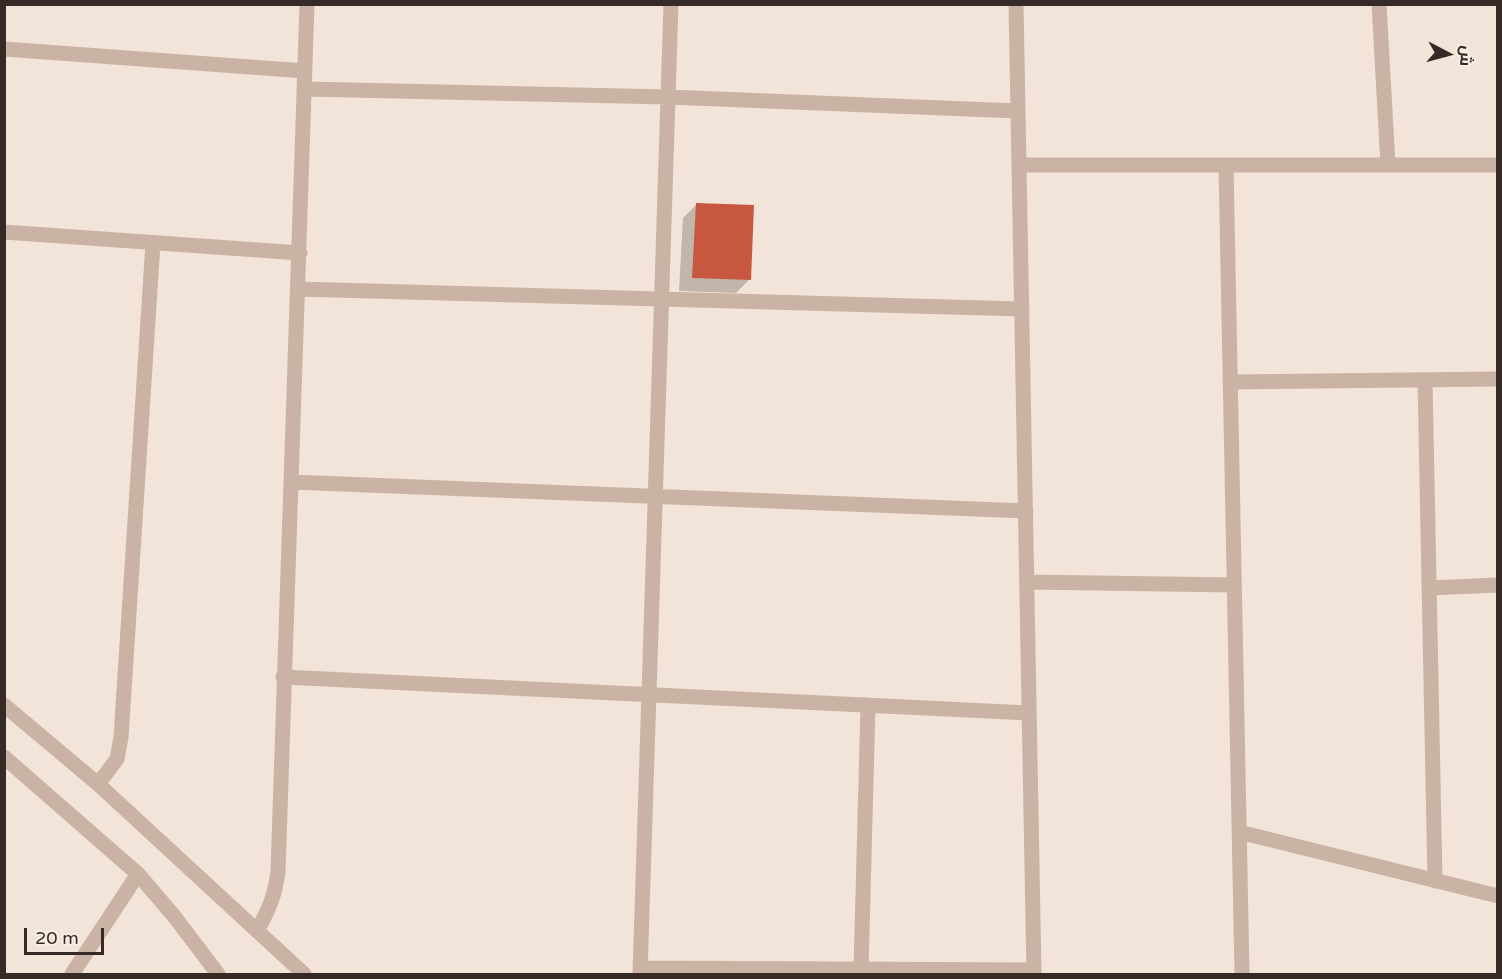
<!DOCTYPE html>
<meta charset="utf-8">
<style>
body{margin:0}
#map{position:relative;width:1502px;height:979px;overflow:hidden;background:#f2e4d8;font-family:"Varela Round",Cairo,sans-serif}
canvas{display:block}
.frame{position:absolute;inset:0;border:6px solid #352a26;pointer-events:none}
.north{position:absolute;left:1418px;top:24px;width:60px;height:60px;-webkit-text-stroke:4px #f9eee5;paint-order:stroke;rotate:96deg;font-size:16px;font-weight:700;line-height:24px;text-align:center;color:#352a26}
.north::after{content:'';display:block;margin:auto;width:21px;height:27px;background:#352a26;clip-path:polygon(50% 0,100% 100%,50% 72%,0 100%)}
.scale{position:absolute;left:24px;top:928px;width:80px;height:27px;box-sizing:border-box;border:3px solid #352a26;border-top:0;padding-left:8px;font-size:18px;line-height:21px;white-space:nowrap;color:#352a26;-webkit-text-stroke:4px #f9eee5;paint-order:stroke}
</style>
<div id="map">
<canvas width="1502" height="979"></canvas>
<div class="frame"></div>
<div class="north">ش</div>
<div class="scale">20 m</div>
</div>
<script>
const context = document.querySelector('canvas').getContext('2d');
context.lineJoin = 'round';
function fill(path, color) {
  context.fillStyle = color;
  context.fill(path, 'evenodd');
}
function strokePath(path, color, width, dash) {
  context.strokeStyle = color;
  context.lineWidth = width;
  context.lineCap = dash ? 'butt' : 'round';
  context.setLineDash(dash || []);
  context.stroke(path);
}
const shadow = new Path2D(`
 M696,205l54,74 -14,14 -57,-2 4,-73z`);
const building = new Path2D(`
 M696,203l58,2 -3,75 -59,-2z`);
const minor = new Path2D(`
 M1016,4l18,970
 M1379,4l9,161
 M4,49l301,22
 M305,89l363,8 350,14
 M1019,165h479
 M1226,165l16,809
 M4,232l296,21
 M298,289l724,20
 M1425,380l10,501
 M1230,382l268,-3
 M291,482l735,29
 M1027,582l207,3
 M1429,588l69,-3
 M283,677l746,36
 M4,705l94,79 206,190
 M4,757l134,117 36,42 44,58
 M98,784l19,-25 4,-22 32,-494
 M1239,832l259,64
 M257,931c12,-22 18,-35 21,-60l29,-867
 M640,968l394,2
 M861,970l7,-265
 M72,974l66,-100
 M640,974l31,-970`);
fill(shadow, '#0003');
fill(building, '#c8573f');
strokePath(minor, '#cab3a4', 15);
</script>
